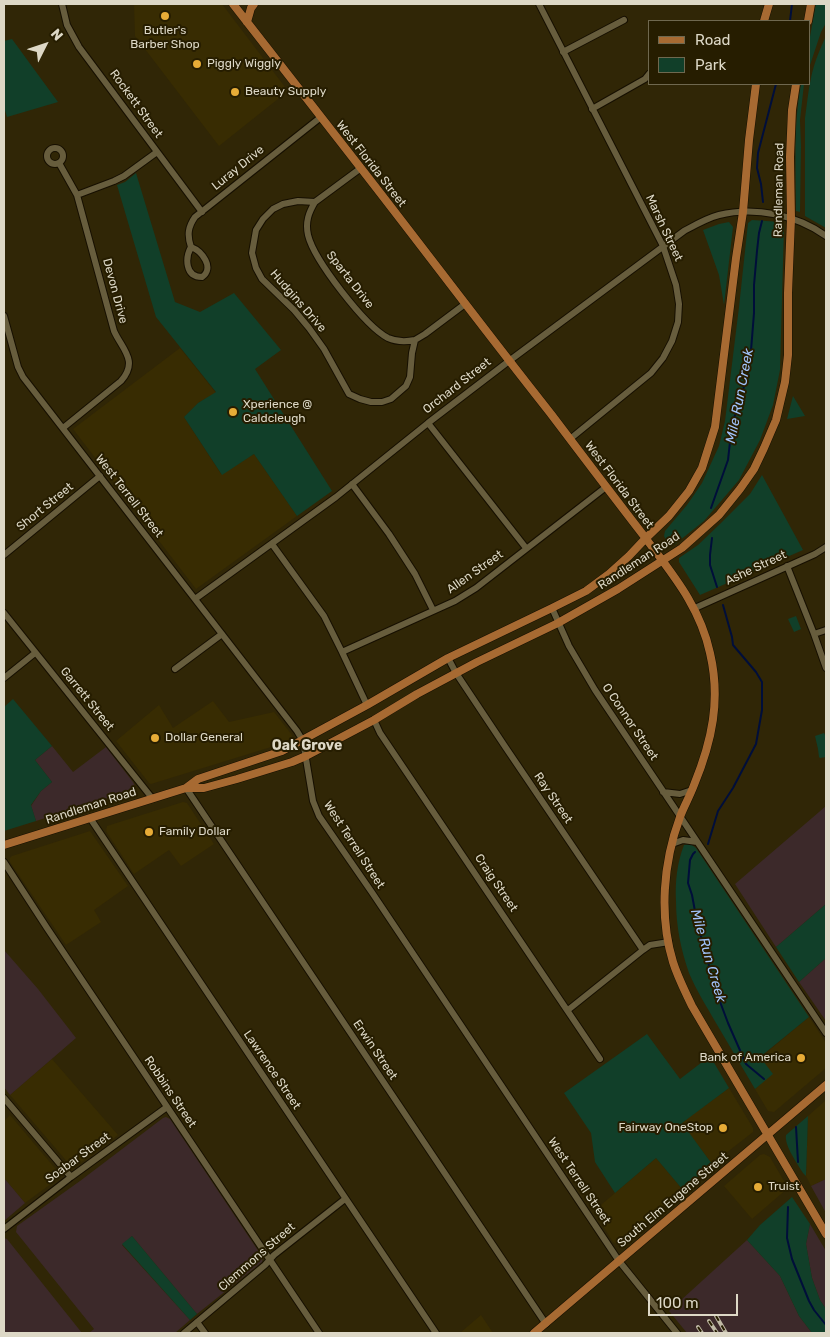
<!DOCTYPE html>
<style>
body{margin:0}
#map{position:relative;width:830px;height:1337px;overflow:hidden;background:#302606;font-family:Rubik,sans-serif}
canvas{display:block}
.frame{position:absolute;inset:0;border:5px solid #ddd8c6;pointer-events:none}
.legend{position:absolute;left:648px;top:20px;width:162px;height:65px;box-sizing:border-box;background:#261d00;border:1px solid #6f684f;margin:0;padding:6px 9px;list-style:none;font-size:15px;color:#ddd8c6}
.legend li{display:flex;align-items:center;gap:10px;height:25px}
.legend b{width:25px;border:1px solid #6f684f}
.north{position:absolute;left:20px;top:20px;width:50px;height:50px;-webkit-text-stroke:4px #261d00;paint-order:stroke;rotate:49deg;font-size:14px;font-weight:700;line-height:20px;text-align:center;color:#ddd8c6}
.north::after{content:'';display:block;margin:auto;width:18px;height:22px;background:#ddd8c6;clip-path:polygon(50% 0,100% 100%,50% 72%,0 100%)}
.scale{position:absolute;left:648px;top:1294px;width:90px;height:22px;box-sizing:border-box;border:2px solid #ddd8c6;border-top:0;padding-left:6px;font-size:15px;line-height:18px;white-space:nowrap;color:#ddd8c6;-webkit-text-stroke:4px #261d00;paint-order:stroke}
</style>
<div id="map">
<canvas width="830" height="1337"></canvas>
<div class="frame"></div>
<ul class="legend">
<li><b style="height:6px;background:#a76a32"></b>Road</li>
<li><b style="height:14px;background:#113f29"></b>Park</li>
</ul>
<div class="north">N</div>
<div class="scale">100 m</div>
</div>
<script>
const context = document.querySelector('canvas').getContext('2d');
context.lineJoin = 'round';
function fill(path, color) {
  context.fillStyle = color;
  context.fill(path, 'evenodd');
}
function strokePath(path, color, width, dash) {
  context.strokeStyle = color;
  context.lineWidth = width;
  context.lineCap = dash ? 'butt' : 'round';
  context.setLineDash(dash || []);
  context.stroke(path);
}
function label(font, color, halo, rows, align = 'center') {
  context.font = font + ' Rubik,sans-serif';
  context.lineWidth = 4;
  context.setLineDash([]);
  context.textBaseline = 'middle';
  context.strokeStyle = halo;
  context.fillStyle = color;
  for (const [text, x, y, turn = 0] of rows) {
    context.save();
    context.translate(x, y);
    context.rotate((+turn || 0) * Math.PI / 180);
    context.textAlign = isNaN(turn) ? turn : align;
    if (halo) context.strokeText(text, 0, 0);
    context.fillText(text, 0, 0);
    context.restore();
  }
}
const built = new Path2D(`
 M134,4h88l66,87 -69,55 -84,-110z
 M180,348l36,45 -18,10 -14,14 37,57 33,-20 43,62 -101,73 -123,-160z
 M213,701l16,21 45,-10 18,23 -1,4 -23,9 -117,36 -2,-1 -33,-42 43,-36 14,23z
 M183,802l4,1 27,41 -33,22 -12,-16 -35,24 -28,-43 1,-5z
 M90,831l38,55 -34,24 7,12 -35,23 -56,-83v-4l2,-2z
 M809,1017l17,26v25l-52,44 -6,-1 -13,-22 17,-15 -12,-16z
 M52,1059l66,76 -43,32 -6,-3 -59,-69z
 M729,1088l24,40v4l-41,32 -31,-41z
 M826,1100v79l-15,7 -5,-10 2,-60z
 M10,1115l49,58v5l-34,25 -21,-25v-57z
 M764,1154l6,3 18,31 -36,31 -28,-33 36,-31z
 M656,1158l27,32 -64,55 -6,-3 -19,-31z
 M481,1315l12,18h-33z`);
const industrial = new Path2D(`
 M52,746l21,26 33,-25 27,35 2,4 -2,4 -97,31 -5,-15 10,-15 11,-9 -17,-22z
 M826,806v98l-50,43 -41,-63z
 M4,950l34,39 38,49 -66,57 -6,-8z
 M826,958v63l-27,-39z
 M166,1117l4,2 93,139 -1,4 -65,52 -65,-78 -10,9 68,75 -15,13h-86l5,-4 -78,-97 1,-6 63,-45 83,-63z
 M4,1178l21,25 -21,18z
 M826,1179v34l-15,-27z
 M810,1224l16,27v58l-6,-9 -8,-22 -6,-34z
 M4,1238l3,1 75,94h-78z
 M747,1240l33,36 19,40 13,17h-125l-18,-22z`);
const green = new Path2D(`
 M816,4h10v19l-5,9 -12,36v-26z
 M826,36v192l-21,-12v-98c2,-14 3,-27 6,-40 3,-15 9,-29 15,-42z
 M12,39l46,63 -51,15 -3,-10v-66z
 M801,84h3l-4,36 1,26 -1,66 -4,-1c0,-43 -3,-85 5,-127z
 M136,173l39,129 25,10 34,-19 47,57 -26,19 77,122 -35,25 -43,-62 -32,21 -38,-58 14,-14 18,-11 -60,-75 -39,-132 8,-3z
 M752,220l29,2 3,5 -4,143 -7,35 -13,35 -21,40 -35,41 -30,24 -7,-3 -3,-6 1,-5 22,-26 15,-22 17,-37 6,-25 14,-114 9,-84z
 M729,222l4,5 -9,78 -5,-30 -16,-45 16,-6z
 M793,396l12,20 -18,3z
 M762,475l41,75 -103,45 -21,-33v-4l19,-13 23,-22 29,-29z
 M796,616l5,13 -7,3 -6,-13z
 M13,699l39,47 -17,14 17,22 -11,9 -10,14 5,16 -32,10v-124z
 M824,733l2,4v20l-6,1 -1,-1 -1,-8 -3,-13z
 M688,844l4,1 4,3 113,169 -49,40 13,17 -18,15c-13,-22 -26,-44 -39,-66 -9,-16 -20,-33 -27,-50 -8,-23 -13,-47 -13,-72 -1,-19 1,-38 8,-56z
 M826,904v54l-27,24 -23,-35z
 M647,1034l33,45 30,-23 19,32 -47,35 30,41 -29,26 -27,-32 -41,35 -20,-31 -4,-29 -27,-40z
 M808,1116l-2,60 -3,-3c-6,-10 -19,-28 -17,-38z
 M792,1197l18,27 -4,20 6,34 8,22 6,9v24h-14l-13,-17 -19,-40 -33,-36 13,-15z
 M132,1236l65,78 -7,6 -68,-76z`);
const stream = new Path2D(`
 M790,21l2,-17
 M763,202l-2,-18 -4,-16 1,-15 18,-69
 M711,508l17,-48 4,-36 9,-26 9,-35 4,-50v-28l3,-34 2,-18 3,-12
 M712,538l-2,17v10l7,22
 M708,844l10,-33 15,-23 23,-44 6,-34v-28l-6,-10 -23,-27 -1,-8 -9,-32
 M695,852l-2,2 -3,6 -2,23 4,12 5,27 19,69 12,32 18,41 18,15
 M796,1127l2,35
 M788,1207l-1,31 5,21 17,42 5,9 12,15`);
const minor = new Path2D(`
 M62,4l5,21 12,22 123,165
 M539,4l124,242 13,39 3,19 -1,18 -6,19 -9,17 -12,15 -81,66
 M563,52l61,-32
 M592,109l53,-30 4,-5
 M47 156a8 8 0 1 1 16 0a8 8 0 1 1-16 0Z
 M59,163l18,32 37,136c8,18 25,30 7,50l-58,47
 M361,168l-46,34 -17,-1 -15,3 -10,5 -10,10 -7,11 -4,23 4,15 6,11 32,31 15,18 15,21 25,45 11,5 11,3h11l9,-3 15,-13 4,-9 2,-24 3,-13 10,-6 40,-30
 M77,195l37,-14 10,-5 33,-24
 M315,202c-6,10 -10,20 -7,33 6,25 57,91 80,103 9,4 17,4 27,2
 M191,247c11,4 24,21 11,30 -17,0 -17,-19 -11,-30 -4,-12 -3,-20 4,-30l126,-100
 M4,316l14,51 5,10 274,354 6,10 10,60 6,15 54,78 246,367 58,72
 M428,423l98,125
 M352,484l37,50 26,40 18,36
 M272,544l52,72 18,36 25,53
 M4,555l96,-79
 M787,566l27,68 12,34
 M195,599l141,-102 92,-74 81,-62 175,-130c11,-6 23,-13 35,-16 36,-9 78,0 107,21
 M552,608l17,38 26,44 231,343
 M695,608l120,-54 11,-7
 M4,613l148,185
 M814,634l12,-4
 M342,652l113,-51 21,-13 130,-101
 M448,658l8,15 50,75 137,202
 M175,669l47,-35
 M4,678l31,-25
 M374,720l6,13 220,326
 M186,788l360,536
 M663,792l17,2 12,-4
 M90,818l346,515
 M672,844l11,-4 14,2
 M4,862l43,66 272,405
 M568,1010l75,-60 7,-5 19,-3
 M4,1098l67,79
 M4,1229l67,-52 96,-70
 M197,1322l8,11
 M184,1333l81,-68 9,-10 71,-56`);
const major = new Path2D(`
 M233,4c42,54 84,108 127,163 64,82 126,165 191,247 31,41 62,82 93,122 28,38 56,70 66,117 11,47 2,88 -16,132 -4,11 -10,21 -14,32 -17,46 -21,99 -7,145 5,16 12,29 19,44l134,228
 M764,21l5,-17
 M808,21l3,-17
 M247,22l4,-14 3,-4
 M186,788l12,-9 84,-28 85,-46 81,-47 104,-50 34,-17 23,-17 20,-18 16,-17 24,-23 20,-25 13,-23 13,-41 21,-169 7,-46 6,-72 7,-56
 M4,845l182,-57h18l33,-9 55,-17 14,-6 68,-36 43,-26 60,-32 81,-39 60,-34 64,-41 37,-33 21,-26 14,-20 10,-21 12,-28 9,-38 3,-27v-62l3,-74 -1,-62 2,-47 4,-26
 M534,1333l292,-248`);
const rail = new Path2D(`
 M716,1316l10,17
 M709,1321l8,12
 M698,1327l4,6`);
const markers = [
 [165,16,5,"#e7ac37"],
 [197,64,5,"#e7ac37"],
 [235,92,5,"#e7ac37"],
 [233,412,5,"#e7ac37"],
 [155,738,5,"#e7ac37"],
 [149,832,5,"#e7ac37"],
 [801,1058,5,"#e7ac37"],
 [723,1128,5,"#e7ac37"],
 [758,1187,5,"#e7ac37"]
];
const poiNames = [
 ["Butler's",165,31,"center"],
 ["Barber Shop",165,45,"center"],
 ["Piggly Wiggly",207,64],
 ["Beauty Supply",245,92],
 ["Xperience @",243,405],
 ["Caldcleugh",243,419],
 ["Dollar General",165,738],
 ["Family Dollar",159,832],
 ["Bank of America",791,1058,"right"],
 ["Fairway OneStop",713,1128,"right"],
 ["Truist",768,1187]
];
const streetNames = [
 ["Rockett Street",136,104,54],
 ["West Florida Street",371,164,52],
 ["Luray Drive",238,168,-39],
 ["Randleman Road",779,190,-89],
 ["Marsh Street",664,228,65],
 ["Sparta Drive",350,280,52],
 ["Devon Drive",115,291,75],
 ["Hudgins Drive",298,301,49],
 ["Orchard Street",457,386,-38],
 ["West Florida Street",619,485,53],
 ["West Terrell Street",129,496,52],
 ["Short Street",45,507,-39],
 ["Randleman Road",639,561,-33],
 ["Ashe Street",756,568,-25],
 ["Allen Street",475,572,-35],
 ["Garrett Street",87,699,51],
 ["O Connor Street",630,722,56],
 ["Ray Street",553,798,56],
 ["Randleman Road",91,806,-18],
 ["West Terrell Street",354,845,57],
 ["Craig Street",496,883,56],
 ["Erwin Street",375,1050,56],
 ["Lawrence Street",272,1070,56],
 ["Robbins Street",170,1092,56],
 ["Soabar Street",78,1158,-36],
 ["West Terrell Street",579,1181,56],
 ["South Elm Eugene Street",673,1200,-40],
 ["Clemmons Street",257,1257,-41]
];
const waterNames = [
 ["Mile Run Creek",740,396,-79],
 ["Mile Run Creek",708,956,74]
];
const neighbourhoodNames = [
 ["Oak Grove",307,746]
];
fill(built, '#382c02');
fill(industrial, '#3c292a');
fill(green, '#113f29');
strokePath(stream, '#000e3a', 2);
strokePath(minor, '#160f00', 8);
strokePath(major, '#160f00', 9);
strokePath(minor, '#675d3d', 6);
strokePath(major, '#a76a32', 8);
strokePath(rail, '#bfb9a4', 4);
strokePath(rail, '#261d00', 2, [5.5]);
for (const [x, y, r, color] of markers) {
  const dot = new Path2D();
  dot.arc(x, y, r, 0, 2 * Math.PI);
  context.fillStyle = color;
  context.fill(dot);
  strokePath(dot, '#261d00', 2);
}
label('12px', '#ddd8c6', '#261d00', poiNames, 'left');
label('12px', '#ddd8c6', '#261d00', streetNames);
label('italic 14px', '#a1c3fa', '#261d00', waterNames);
label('bold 14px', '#ddd8c6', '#261d00', neighbourhoodNames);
</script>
